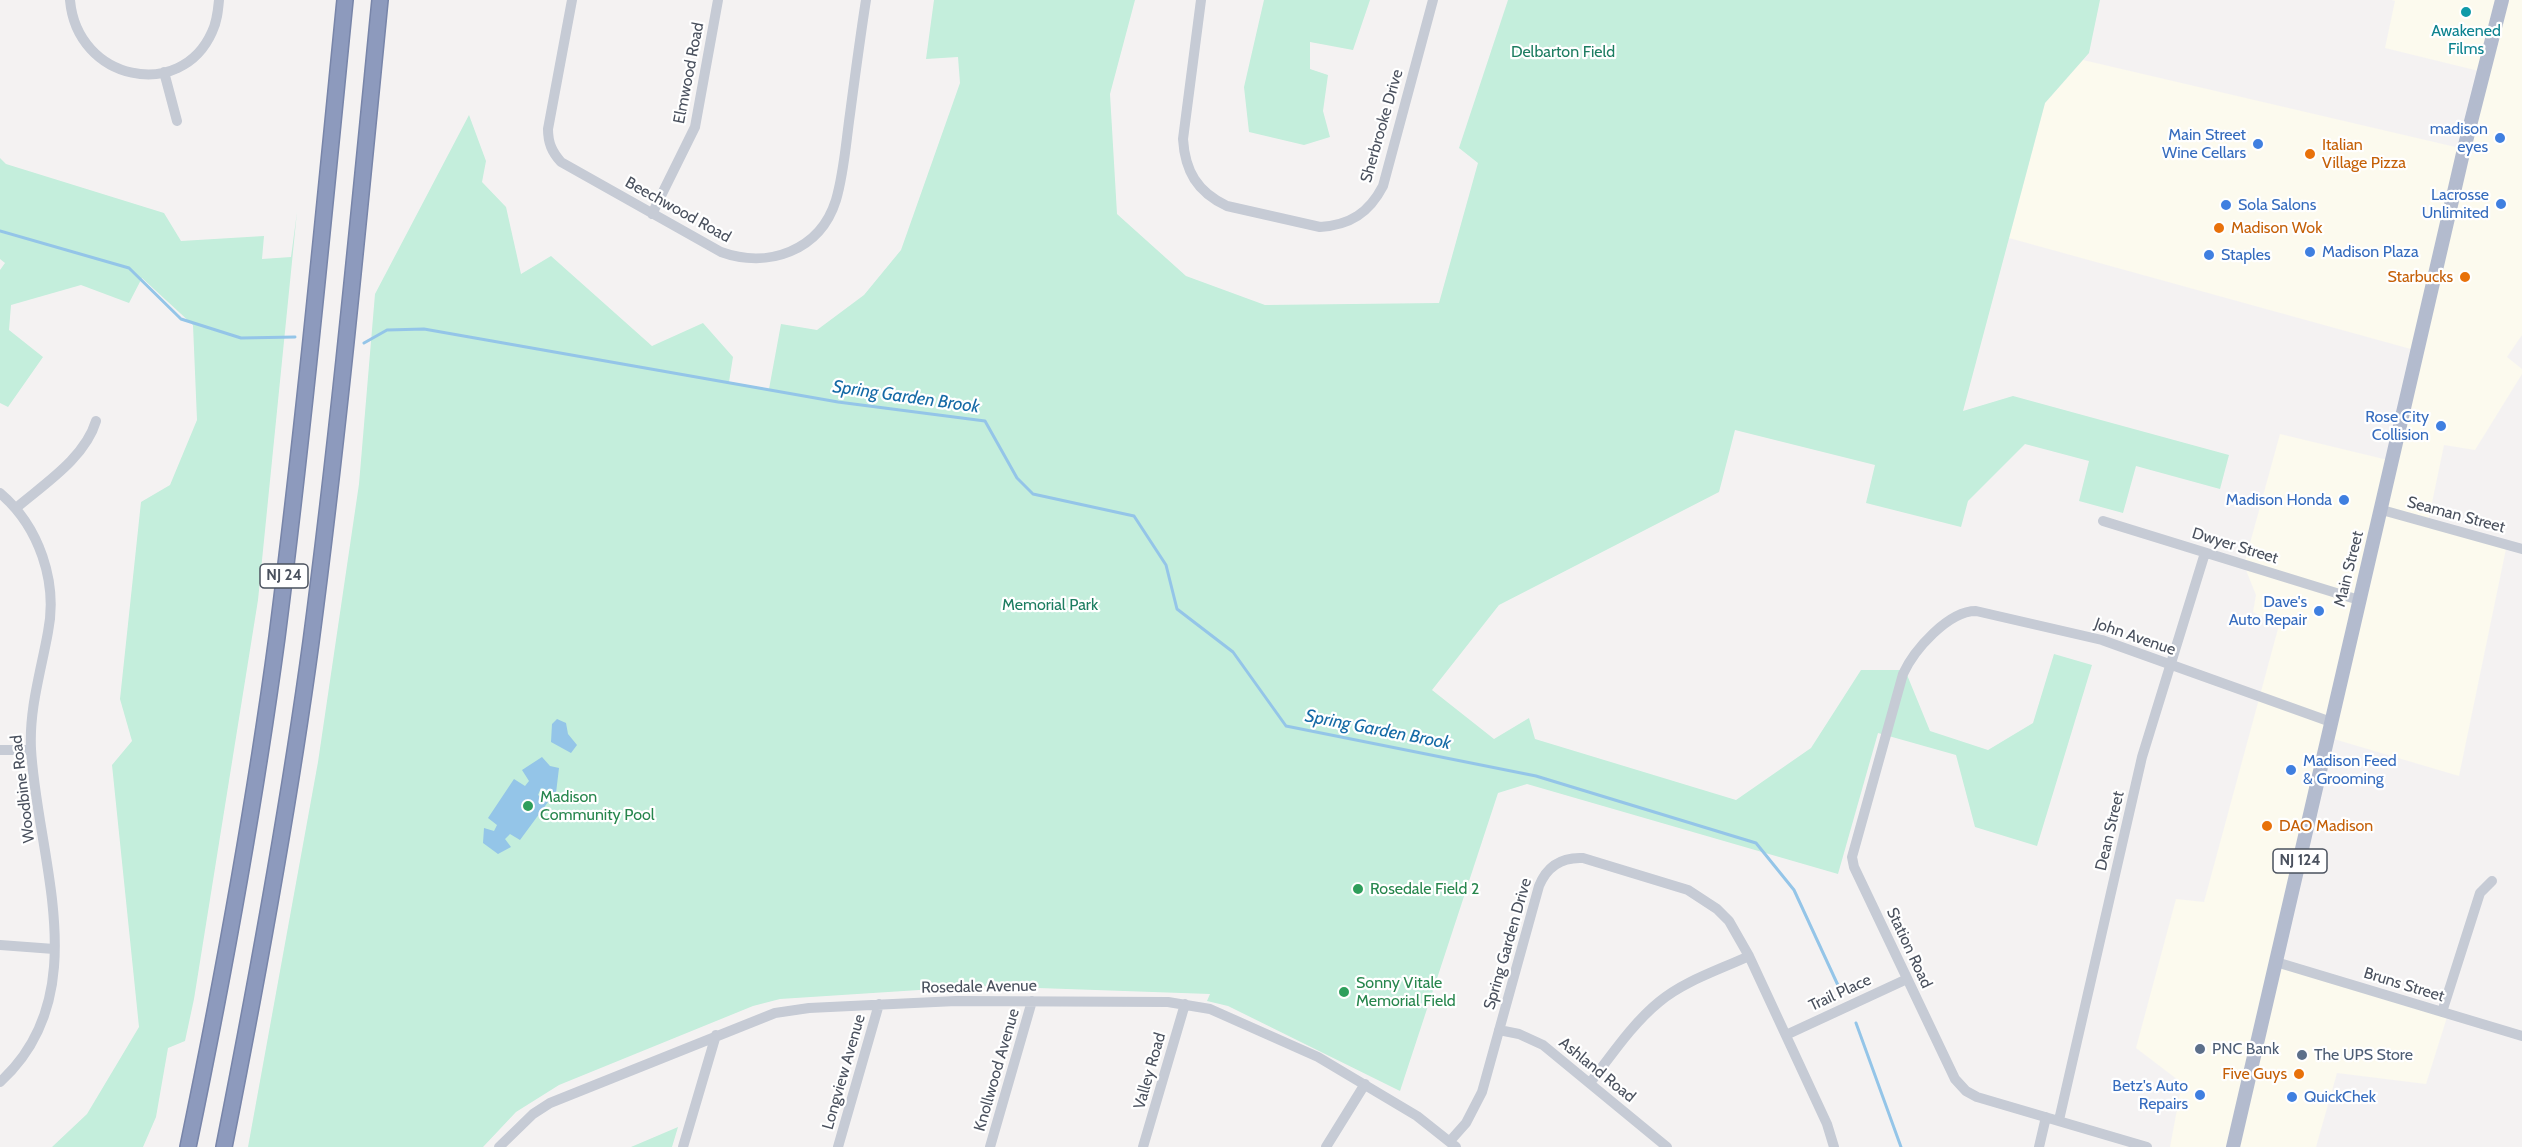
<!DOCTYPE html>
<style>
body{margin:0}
canvas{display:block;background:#f4f2f2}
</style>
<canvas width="2522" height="1147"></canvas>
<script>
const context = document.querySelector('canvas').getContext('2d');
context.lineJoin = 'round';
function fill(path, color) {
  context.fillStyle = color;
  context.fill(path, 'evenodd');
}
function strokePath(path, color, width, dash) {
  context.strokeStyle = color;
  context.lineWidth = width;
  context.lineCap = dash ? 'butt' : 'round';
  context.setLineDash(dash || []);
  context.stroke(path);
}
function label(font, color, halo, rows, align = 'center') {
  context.font = font + ' Cabin,sans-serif';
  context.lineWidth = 4.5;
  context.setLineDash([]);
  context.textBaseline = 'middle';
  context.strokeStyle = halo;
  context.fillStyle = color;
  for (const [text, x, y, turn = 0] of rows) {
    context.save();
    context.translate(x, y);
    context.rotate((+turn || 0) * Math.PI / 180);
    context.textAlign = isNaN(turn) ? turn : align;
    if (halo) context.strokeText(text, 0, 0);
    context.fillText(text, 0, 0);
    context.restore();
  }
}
const commercial = new Path2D(`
 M2392,0h130v335l-15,22 15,12v5l-47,76 -31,-5 -16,77 79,22 -48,232 -132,-39 -47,225 168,52 -22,70 -89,-11 -21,74h-146l12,-64 -46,-35 40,-149 28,3 75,-277 -26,-13 3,-17 -12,-30 36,-131 112,27 26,-110 -409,-113 36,-135 38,-43 381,89 19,-77 -98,-24 10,-47z`);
const green = new Path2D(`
 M934,0h201l-25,94 7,120 69,62 79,29 174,-2 39,-140 -19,-15 49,-148h592l-11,53 -44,50 -82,308 50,-15 216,59 -9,34 -84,-23 -13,47 -44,-12 10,-40 -64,-17 -57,57 -7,26 -95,-24 9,-38 -140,-35 -16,62 -220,113 -67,85 62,49 35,-21 6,21 201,61 75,-52 50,-78h44l25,61 58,19 45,-27 21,-69 38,11 -55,181 -62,-19 -19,-72 -78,-22 -40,141 -311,-90 -29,9 -98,298 -172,-85 -21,-5 3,-7 -229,-8 -201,13 -27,7 -194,79 -43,27 -33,35h-235l70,-385 41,-278 16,-190 94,-179 17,46 -4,21 24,25 15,67 30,-18 101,90 51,-23 30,34 -4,25 40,7 12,-65 36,6 47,-35 37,-45 59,-167 -2,-26 -32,2z
 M1264,0h106l-17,50 -43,-8v27l18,6 -5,36 7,26 -26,8 -55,-13 -5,-45z
 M0,158l6,6 158,49 17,28 83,-5 -2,23 29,-2 6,-45 -39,388 -64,399 -9,42 -17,7 -12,69 -13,30h-91l35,-33 52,-87 -27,-262 20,-24 -12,-42 21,-197 29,-17 27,-65 -4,-95 -51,-47 -13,25 -48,-18 -70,20 -2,25 34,27 -35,50 -8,-4v-133l5,-7 -5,-4z
 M678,1127l-6,20h-41z`);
const water = new Path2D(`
 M557,719l9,4 2,11 9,11 -6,8 -20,-11 1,-18z
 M542,757l8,9 9,2 -3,25 -15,-5 -3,7 10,7 -28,38 -10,-6 -5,5 6,8 -13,7 -15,-11 1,-15 10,3 3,-6 -9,-7 26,-39 11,7 4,-5 -7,-11z`);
const stream = new Path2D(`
 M0,231l129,37 52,51 60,19 54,-1
 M364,343l23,-13 37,-1 414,73 147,19 32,57 16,16 101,22 32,49 11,44 56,43 53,74 250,50 220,67 38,47 48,104
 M1856,1023l45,124`);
const minor = new Path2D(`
 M70,0c7,81 111,102 142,32 5,-10 6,-21 7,-32
 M572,0l-24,129c0,14 4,23 13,33l160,90c47,17 99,-1 115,-52 8,-27 10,-58 14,-86 5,-38 10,-76 16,-114
 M1201,0l-18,139c2,32 14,53 44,67l93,21c30,-2 49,-14 63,-41l50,-186
 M164,72l13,49
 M652,214l43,-87 23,-127
 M0,493c39,33 58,89 48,139 -7,39 -19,77 -17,117 6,109 66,245 -31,333
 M16,508c28,-24 69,-50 80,-87
 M2382,510l140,39
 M2103,521l256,79
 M0,750h31
 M0,945l54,4
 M2276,962l246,74
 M2442,1012l38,-119 12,-12
 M1499,1030l20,4 24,11 124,102
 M1786,1035l121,-56
 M1590,1083c21,-27 42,-59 69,-81 25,-21 60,-32 90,-46
 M2059,1120l83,-363 63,-204
 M1450,1141l16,-18 16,-31 57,-206c8,-20 23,-29 44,-28l105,32 29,19 12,12 20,35 78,168 7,23
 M499,1147l34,-33 17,-11 225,-90 34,-5 147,-7 212,1 42,7 108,48 99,59 39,31
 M683,1147l33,-112
 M838,1147l41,-143
 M990,1147l42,-146
 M1143,1147l42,-143
 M1326,1147l39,-63
 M2039,1147l7,-30
 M2147,1147l-170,-50 -11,-6 -11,-12 -101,-212 -2,-10 51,-183c11,-24 45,-63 73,-63l126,29 229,82`);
const major = new Path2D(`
 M2233,1147l231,-998 38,-149`);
const highway = new Path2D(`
 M188,1147c35,-169 66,-339 89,-510 27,-212 47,-425 68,-637
 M224,1147c33,-167 64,-335 87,-505 28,-213 48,-428 69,-642`);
const markers = [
 [2466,12,6,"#0f9aa8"],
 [2500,138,6,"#3f7fe0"],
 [2258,144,6,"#3f7fe0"],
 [2310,154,6,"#e8710a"],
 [2501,204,6,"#3f7fe0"],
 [2226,205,6,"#3f7fe0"],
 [2219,228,6,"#e8710a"],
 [2310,252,6,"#3f7fe0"],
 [2209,255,6,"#3f7fe0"],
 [2465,277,6,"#e8710a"],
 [2441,426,6,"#3f7fe0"],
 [2344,500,6,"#3f7fe0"],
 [2319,611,6,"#3f7fe0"],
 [2291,770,6,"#3f7fe0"],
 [528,806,6,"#2e9e5b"],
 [2267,826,6,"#e8710a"],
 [1358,889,6,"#2e9e5b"],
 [1344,992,6,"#2e9e5b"],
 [2200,1049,6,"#5c6f8a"],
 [2302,1055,6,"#5c6f8a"],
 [2299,1074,6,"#e8710a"],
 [2200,1095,6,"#3f7fe0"],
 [2292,1097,6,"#3f7fe0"]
];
const shields = [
 [284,576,48],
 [2300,861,54]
];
const shieldNames = [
 ["NJ 24",284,576],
 ["NJ 124",2300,861]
];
const cultureNames = [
 ["Awakened",2466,31],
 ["Films",2466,49]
];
const parkNames = [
 ["Delbarton Field",1563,52],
 ["Memorial Park",1050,605]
];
const streetNames = [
 ["Elmwood Road",689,73,-79],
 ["Sherbrooke Drive",1382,126,-74],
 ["Beechwood Road",678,210,29],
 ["Seaman Street",2456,515,15],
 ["Dwyer Street",2235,546,17],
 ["Main Street",2349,569,-76],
 ["John Avenue",2135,637,19],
 ["Woodbine Road",23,789,-97],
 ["Dean Street",2110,831,-77],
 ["Spring Garden Drive",1508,944,-74],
 ["Station Road",1909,948,65],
 ["Bruns Street",2404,985,17],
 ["Rosedale Avenue",979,987,-1],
 ["Trail Place",1840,993,-25],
 ["Knollwood Avenue",997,1070,-74],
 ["Ashland Road",1597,1070,39],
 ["Valley Road",1150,1071,-74],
 ["Longview Avenue",844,1072,-74]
];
const shopNames = [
 ["madison",2488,129],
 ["eyes",2488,147],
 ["Main Street",2246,135],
 ["Wine Cellars",2246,153],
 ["Lacrosse",2489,195],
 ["Unlimited",2489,213],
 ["Sola Salons",2238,205,"left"],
 ["Madison Plaza",2322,252,"left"],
 ["Staples",2221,255,"left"],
 ["Rose City",2429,417],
 ["Collision",2429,435],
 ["Madison Honda",2332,500],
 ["Dave's",2307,602],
 ["Auto Repair",2307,620],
 ["Madison Feed",2303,761,"left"],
 ["& Grooming",2303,779,"left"],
 ["Betz's Auto",2188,1086],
 ["Repairs",2188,1104],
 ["QuickChek",2304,1097,"left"]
];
const foodNames = [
 ["Italian",2322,145],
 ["Village Pizza",2322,163],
 ["Madison Wok",2231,228],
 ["Starbucks",2453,277,"right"],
 ["DAO Madison",2279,826],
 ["Five Guys",2287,1074,"right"]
];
const leisureNames = [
 ["Madison",540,797],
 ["Community Pool",540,815],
 ["Rosedale Field 2",1370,889],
 ["Sonny Vitale",1356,983],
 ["Memorial Field",1356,1001]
];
const serviceNames = [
 ["PNC Bank",2212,1049],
 ["The UPS Store",2314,1055]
];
const waterNames = [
 ["Spring Garden Brook",906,397,8],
 ["Spring Garden Brook",1378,730,11]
];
fill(commercial, '#fcfaee');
fill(green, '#c4eedc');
fill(water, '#94c5e8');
strokePath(stream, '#94c5e8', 3);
strokePath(highway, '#7885a9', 18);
strokePath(minor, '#c6cbd5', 10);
strokePath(major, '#b3bbce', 14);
strokePath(highway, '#8d9abd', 15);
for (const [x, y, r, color] of markers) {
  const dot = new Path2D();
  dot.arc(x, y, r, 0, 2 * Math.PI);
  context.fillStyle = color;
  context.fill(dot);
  strokePath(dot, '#fff', 2);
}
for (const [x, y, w] of shields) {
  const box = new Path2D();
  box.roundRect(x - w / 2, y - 12, w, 24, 4.5);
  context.fillStyle = '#fff';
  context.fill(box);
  strokePath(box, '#4a515e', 1.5);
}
label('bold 15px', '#4a515e', null, shieldNames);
label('16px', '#0d838f', '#fff', cultureNames);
label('16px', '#1d7d61', '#fff', parkNames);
label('16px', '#4a515e', '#fff', streetNames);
label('16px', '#366cbe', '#fff', shopNames, 'right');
label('16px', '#c56008', '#fff', foodNames, 'left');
label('16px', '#27864d', '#fff', leisureNames, 'left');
label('16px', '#4e5e75', '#fff', serviceNames, 'left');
label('italic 18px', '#156aa6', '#fff', waterNames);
</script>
